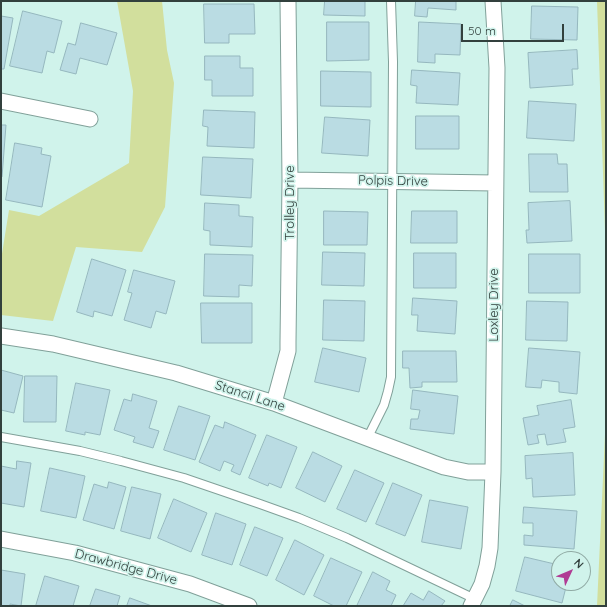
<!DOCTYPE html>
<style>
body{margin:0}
#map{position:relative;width:607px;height:607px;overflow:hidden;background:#d0f3eb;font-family:Quicksand,sans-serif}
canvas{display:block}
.frame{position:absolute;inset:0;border:2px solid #32403d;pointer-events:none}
.north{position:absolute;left:551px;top:551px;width:40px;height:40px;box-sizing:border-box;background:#d0f3eb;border:1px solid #91aba5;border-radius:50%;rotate:46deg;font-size:11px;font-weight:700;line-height:16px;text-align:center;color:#32403d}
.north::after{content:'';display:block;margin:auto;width:14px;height:18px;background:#b03c94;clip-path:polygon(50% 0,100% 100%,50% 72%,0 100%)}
.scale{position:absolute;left:461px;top:24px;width:103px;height:18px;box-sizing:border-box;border:2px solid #32403d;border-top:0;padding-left:5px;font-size:12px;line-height:14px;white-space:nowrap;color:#32403d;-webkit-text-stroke:3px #d0f3eb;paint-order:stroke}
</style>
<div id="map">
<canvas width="607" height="607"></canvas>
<div class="frame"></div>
<div class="north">N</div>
<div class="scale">50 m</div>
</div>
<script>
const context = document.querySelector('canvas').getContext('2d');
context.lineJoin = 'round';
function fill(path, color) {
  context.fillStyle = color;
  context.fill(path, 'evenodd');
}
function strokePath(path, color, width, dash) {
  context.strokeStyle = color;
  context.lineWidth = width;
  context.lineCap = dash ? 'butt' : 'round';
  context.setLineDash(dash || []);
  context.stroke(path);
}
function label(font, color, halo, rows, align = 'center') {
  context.font = font + ' Quicksand,sans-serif';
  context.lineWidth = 3.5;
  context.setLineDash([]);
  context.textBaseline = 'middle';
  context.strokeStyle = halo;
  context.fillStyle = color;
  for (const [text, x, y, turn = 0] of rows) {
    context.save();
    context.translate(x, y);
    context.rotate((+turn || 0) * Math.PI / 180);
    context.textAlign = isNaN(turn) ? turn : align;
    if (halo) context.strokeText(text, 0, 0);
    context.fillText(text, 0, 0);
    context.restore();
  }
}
const green = new Path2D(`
 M117,1h45l5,49 7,33 -9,124 -23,45 -66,-5 -23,74 -52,-6v-55l8,-50 30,6 90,-53 4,-72z
 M597,1h9v258z
 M606,413v193h-9z`);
const building = new Path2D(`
 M325,1h40v15l-41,-1z
 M416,1h40v9l-28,-2 -1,9 -12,-1z
 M204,4h50l1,30h-26v9h-24z
 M532,6l46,1 -1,33 -46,-1z
 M23,11l39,10 -8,32 -7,-2 -5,22 -32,-7z
 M1,16l12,2 -9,51h-3z
 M327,22h42v38l-42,1z
 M419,22l42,2 -1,31 -25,-1v9l-17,-1z
 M81,23l36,10 -10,32 -27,-7 -4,16 -16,-4 8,-27 7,2z
 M577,50l1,19h-6l1,16 -43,3 -2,-35z
 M205,56h35v12h13v28h-41v-16h-7z
 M412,70l48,3 -2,32 -42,-2 1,-17 -6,-1z
 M321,71l50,1v35l-50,-1z
 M529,101l47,3 -2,37 -47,-3z
 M204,110l51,2 -1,36 -47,-2 1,-19 -5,-1z
 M416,116h43v33h-43z
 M325,117l45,3 -2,36 -46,-3z
 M1,125h5l-4,52h-1z
 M15,143l27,5 -1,6 10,2 -9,51 -36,-7z
 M529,154h28l1,10h9l1,28h-38z
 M203,157l50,2 -2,39 -50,-3z
 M570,201l2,40 -45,2 -1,-13h3l-1,-27z
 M205,203l34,2v11l14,1 -1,30 -42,-2v-14l-6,-1z
 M324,211l44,1 -1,33h-43z
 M412,211h45v32h-46z
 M323,252l42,1 -1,33 -42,-1z
 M414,253h42v35h-42z
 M205,254l48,1 -1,31 -13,-1v12l-35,-1z
 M529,254h51v39h-51z
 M92,259l34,11 -14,46 -18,-5 -1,6 -16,-5z
 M134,270l41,11 -9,33 -10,-3 -5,17 -27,-8 8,-27 -4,-1z
 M413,298l44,3 -2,33 -38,-3 1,-16h-6z
 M324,300l41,1 -1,40 -41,-1z
 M527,301l41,1 -1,39 -41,-1z
 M201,303h51v40h-50z
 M323,348l43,10 -7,34 -44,-10z
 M529,348l51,4 -3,42 -18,-2v-10l-17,-2 -1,8 -15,-1z
 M403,351h53l1,31h-35v5l-12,1 -1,-20h-6z
 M1,370l22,6 -9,37 -13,-3z
 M25,376h32l-1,46h-32z
 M76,383l34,7 -10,45 -15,-3v3l-19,-4z
 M413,390l45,6 -4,38 -44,-5 1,-10h7l2,-9 -9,-1z
 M133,394l24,7 -8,27 10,3 -6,17 -20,-6 2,-5 -21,-7 10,-31 7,2z
 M571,400l4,27 -12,2 3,13 -19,3 -2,-11 -8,1 2,8 -11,2 -5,-27 16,-3 -2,-9z
 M179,406l31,10 -15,44 -31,-10z
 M225,422l31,13 -16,40 -9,-4 3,-6 -10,-4 -4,10 -21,-9 16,-37 8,3z
 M267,435l30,12 -16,41 -12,-5 -1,3 -19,-8z
 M313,452l29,14 -17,36 -29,-14z
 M573,453l2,42 -42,2 -1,-19 -6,1 -1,-23z
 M17,461l14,2 -7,44 -23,-4v-37l15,3z
 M50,468l35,8 -9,42 -35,-7z
 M355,470l29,13 -18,39 -29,-13z
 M109,482l17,5 -12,42 -31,-9 11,-36 13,4z
 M393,483l29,12 -17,41 -29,-12z
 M132,487l29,7 -11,45 -29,-8z
 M174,499l33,14 -16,39 -33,-14z
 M430,500l38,7 -7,42 -39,-7z
 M524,507l53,4 -3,38 -50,-4v-10l9,1v-13h-10z
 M216,513l30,11 -14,41 -30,-10z
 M255,527l28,11 -16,38 -27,-11z
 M295,540l29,15 -20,40 -28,-15z
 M525,557l34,8v18h8l-5,20 -46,-12z
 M331,558l31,14 -16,34h-12l-20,-10z
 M1,570l24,4 -4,32 -11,-2v2h-9z
 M373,572l17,9 -4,9 10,5 -5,11h-34z
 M45,576l34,10 -6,20h-37z
 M96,589l24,7 -3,10h-27z
 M429,591l16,10 -4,5h-38l8,-13 12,7z
 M130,598l22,8h-25z
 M513,600l12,6h-15z`);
const lane = new Path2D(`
 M1,437l79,14 41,10 63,17 76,26 39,14 48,20 128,61
 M367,439l17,-34 4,-14 3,-14 2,-315 -2,-61`);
const street = new Path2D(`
 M1,101l89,18
 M290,180l205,3
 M1,336l52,8 123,29 98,30 170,64 24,5h25
 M274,403l14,-52v-9l2,-162 -2,-179
 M1,539l74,14 115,31 59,22
 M471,606l11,-22 5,-18 3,-18 3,-76 4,-404 -4,-67`);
const streetNames = [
 ["Polpis Drive",393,181,1],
 ["Trolley Drive",290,203,-90],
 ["Loxley Drive",494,305,-90],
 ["Stancil Lane",250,396,18],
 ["Drawbridge Drive",126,567,15]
];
fill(green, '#d2df9d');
fill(building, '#badce3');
strokePath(building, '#95b7be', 1);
strokePath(lane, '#80a099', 10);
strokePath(street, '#80a099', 17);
strokePath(lane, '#fff', 8);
strokePath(street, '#fff', 15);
label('13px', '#32403d', '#d0f3eb', streetNames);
</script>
